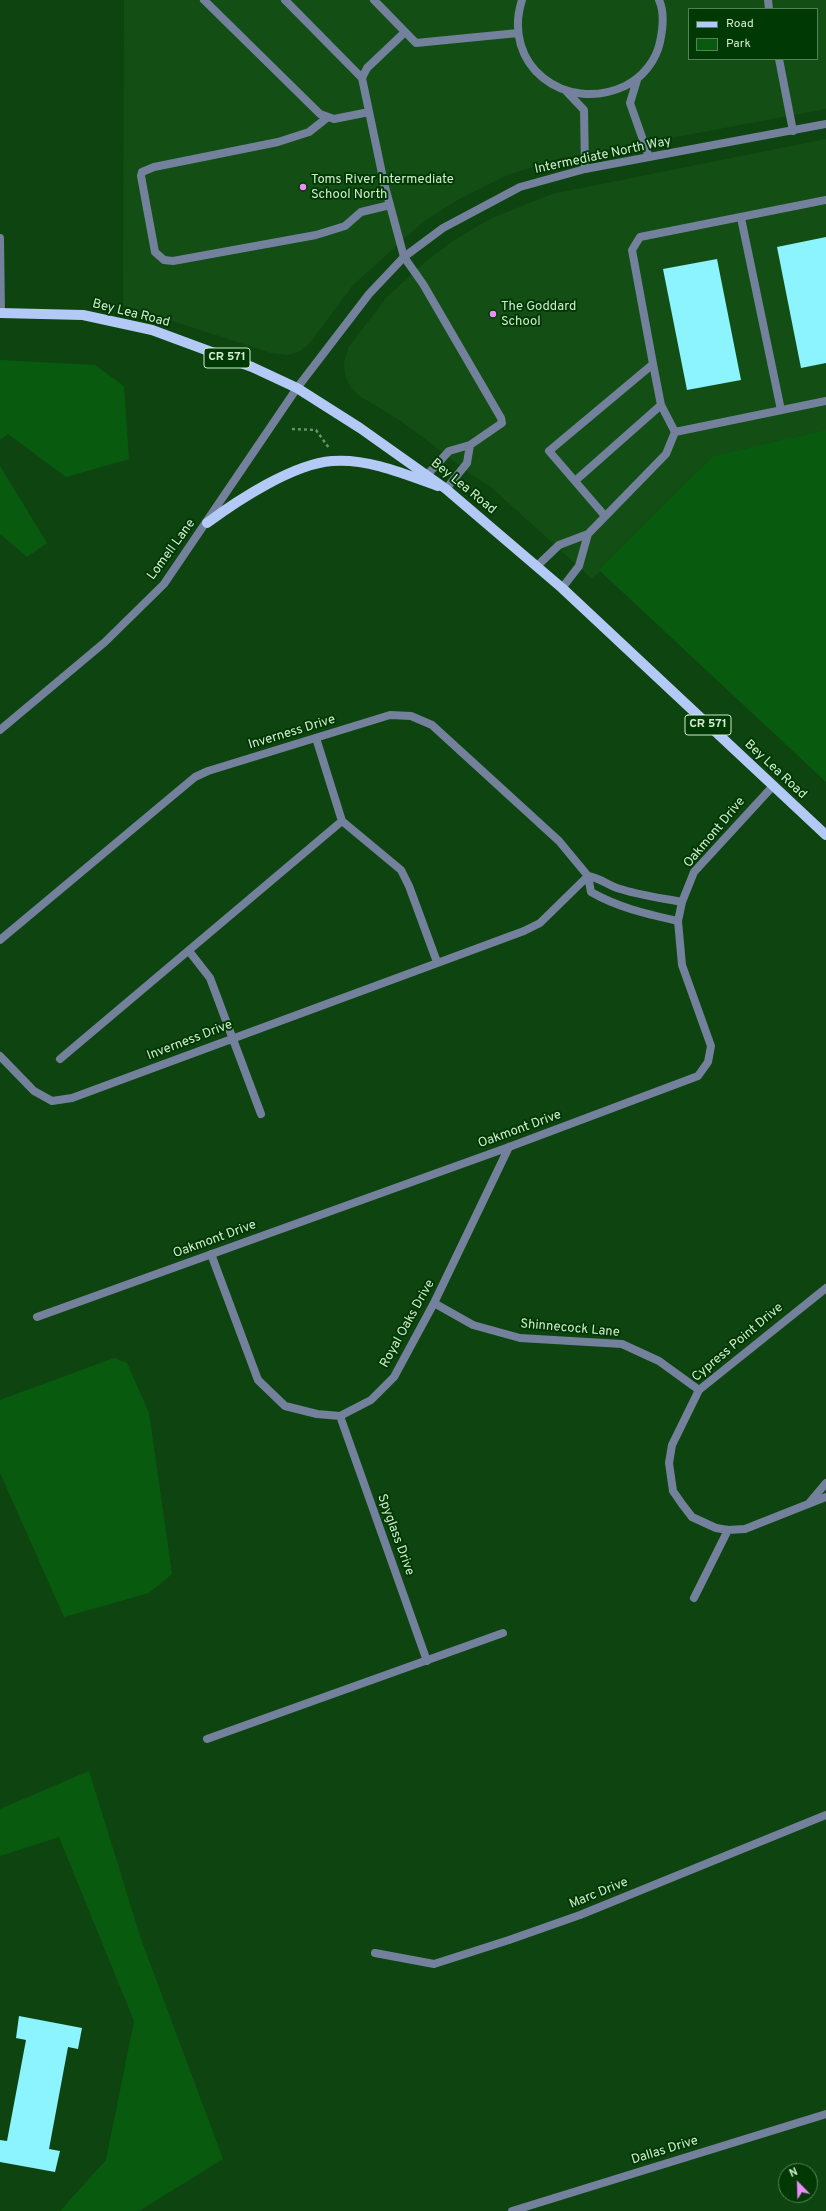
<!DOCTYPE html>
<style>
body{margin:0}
#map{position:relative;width:826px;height:2211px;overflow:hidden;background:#0e4410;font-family:Overpass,sans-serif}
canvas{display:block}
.legend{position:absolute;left:688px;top:8px;width:130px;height:52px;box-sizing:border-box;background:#013904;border:1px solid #548155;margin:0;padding:5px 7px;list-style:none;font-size:12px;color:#d1eccf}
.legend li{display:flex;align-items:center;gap:8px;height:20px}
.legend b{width:20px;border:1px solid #548155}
.north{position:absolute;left:778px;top:2163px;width:40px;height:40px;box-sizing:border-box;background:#013904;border:1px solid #548155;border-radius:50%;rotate:337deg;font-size:11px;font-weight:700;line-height:16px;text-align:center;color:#d1eccf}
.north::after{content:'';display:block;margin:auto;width:14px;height:18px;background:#ee8cf9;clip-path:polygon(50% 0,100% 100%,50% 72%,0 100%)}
</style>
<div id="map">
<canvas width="826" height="2211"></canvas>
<ul class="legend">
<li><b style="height:5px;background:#b3caf6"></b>Road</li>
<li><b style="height:11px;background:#085b0e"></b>Park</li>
</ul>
<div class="north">N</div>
</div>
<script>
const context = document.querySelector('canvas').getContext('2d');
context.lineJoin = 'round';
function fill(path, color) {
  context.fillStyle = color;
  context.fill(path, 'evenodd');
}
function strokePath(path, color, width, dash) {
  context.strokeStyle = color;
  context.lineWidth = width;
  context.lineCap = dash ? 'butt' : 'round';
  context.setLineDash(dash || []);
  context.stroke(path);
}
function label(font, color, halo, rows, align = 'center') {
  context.font = font + ' Overpass,sans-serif';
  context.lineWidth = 4;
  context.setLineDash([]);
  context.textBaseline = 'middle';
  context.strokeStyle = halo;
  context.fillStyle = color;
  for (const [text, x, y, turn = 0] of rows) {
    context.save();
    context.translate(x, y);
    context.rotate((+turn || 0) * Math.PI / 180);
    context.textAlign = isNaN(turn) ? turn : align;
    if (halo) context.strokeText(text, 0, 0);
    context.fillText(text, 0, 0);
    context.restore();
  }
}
const built = new Path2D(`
 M124,0h702v109l-273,51 -48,16 -44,22 -38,24 -70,63 -44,59 -9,7 -12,4 -17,-2 -148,-48zM689,9h128v50h-128z
 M826,139v291l-113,26 -121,123 -101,-92 -20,-13 -70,-53 -40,-24 -10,-9 -6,-13 -1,-12 4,-15 39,-51 37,-34 30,-23 38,-22 60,-24z`);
const green = new Path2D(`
 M0,360l95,5 29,21 5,73 -63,18 -58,-43 -8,6z
 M826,430v352l-227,-212 114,-114z
 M0,466l47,77 -20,14 -27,-23z
 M114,1358l13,5 22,50 23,161 -23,19 -85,24 -64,-144v-73z
 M89,1771l52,168 82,220 -84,52h-79l46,-51 28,-139 -75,-184 -59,19v-47z`);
const building = new Path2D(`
 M826,237v126l-25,5 -24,-121z
 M717,259l24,121 -54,10 -24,-121z
 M19,2016l63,12 -4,21 -10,-2 -19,102 11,2 -5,21 -55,-10v-22l7,1 19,-101 -10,-2z`);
const path = new Path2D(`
 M292,429l24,1 13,18`);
const service = new Path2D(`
 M204,0l116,114 14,5 35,-7
 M285,0l77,78 22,105 20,74 19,27 78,134 1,5 -32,22 -21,6 -21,23
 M374,0l42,43 102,-10
 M522,0c-21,65 43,114 103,86 17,-8 31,-25 35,-44 3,-14 5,-29 -1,-42
 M768,0l1,9
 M779,59l14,72
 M362,78l5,-10 38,-36
 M637,80l-7,23 19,54
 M567,92l17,18 1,59
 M328,117l-19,15 -31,10 -124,25 -12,5 -1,4 14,76 9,8 9,1 143,-26 29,-9 16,-14 29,-7
 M741,218l40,192
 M653,364l8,41 14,27
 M575,481l86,-76
 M446,489l21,-26 3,-18
 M605,516l-56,-65 104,-87 -21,-114 8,-13 186,-37
 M537,566l22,-21 29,-11
 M562,588l17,-22 9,-32 78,-80 9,-22 151,-31`);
const minor = new Path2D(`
 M0,238l1,75
 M316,738l26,83 59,49 8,16 28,76
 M678,921c-31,-7 -59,-13 -87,-29l-3,-16c12,2 18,8 29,12 21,7 44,10 65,14
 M0,940l195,-163 13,-6 182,-56 21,1 21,9 127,116 29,35 -48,47 -16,8 -452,167 -20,3 -18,-10 -34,-35
 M189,951l21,27 51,136
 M60,1059l282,-238
 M211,1254l47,126 27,26 32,8 23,2 31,-16 23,-23 40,-74 75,-156
 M826,1288l-127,102 -27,55 -3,18 4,28 9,13 10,13 24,11 12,2 17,-1 81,-32
 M434,1303l39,22 47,13 102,6 37,17 40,29
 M37,1317l472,-170 189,-71 10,-14 3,-16 -29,-81 -4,-44 4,-19 12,-30 79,-86
 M340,1416l87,245
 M810,1502l16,-19
 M694,1598l34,-68
 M207,1739l296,-106
 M375,1953l59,11 75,-24 71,-25 246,-100
 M512,2211l314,-97`);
const tertiary = new Path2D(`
 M0,730l105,-88 59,-58 133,-196 72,-94 35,-37 39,-29 77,-41 65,-18 241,-45`);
const primary = new Path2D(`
 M0,313l83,2 69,15 100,37 45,21 63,40 86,61 116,99 264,247
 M207,523c31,-23 86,-59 125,-62 35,-3 73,13 106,25`);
const markers = [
 [303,187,4,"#ee8cf9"],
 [493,314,4,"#ee8cf9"]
];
const shields = [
 [227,358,46],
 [708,725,46]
];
const shieldNames = [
 ["CR 571",227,358],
 ["CR 571",708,725]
];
const streetNames = [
 ["Intermediate North Way",603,156,-12],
 ["Bey Lea Road",131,314,14],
 ["Bey Lea Road",463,487,39],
 ["Lomell Lane",172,550,-54],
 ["Inverness Drive",292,733,-17],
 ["Bey Lea Road",775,770,43],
 ["Oakmont Drive",715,833,-50],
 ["Inverness Drive",190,1041,-21],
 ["Oakmont Drive",520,1130,-20],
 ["Oakmont Drive",215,1240,-20],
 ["Royal Oaks Drive",408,1324,-61],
 ["Shinnecock Lane",570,1329,5],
 ["Cypress Point Drive",738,1343,-40],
 ["Spyglass Drive",395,1535,70],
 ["Marc Drive",599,1894,-22],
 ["Dallas Drive",665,2151,-17]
];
const poiNames = [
 ["Toms River Intermediate",311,180],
 ["School North",311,195],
 ["The Goddard",501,307],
 ["School",501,322]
];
fill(built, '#134f14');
fill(green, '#085b0e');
fill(building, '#8cf4fe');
strokePath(path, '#6a936a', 2.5, [3, 3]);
strokePath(service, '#73819c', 8);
strokePath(minor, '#73819c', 8);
strokePath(tertiary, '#73819c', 8);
strokePath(primary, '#b3caf6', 10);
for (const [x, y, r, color] of markers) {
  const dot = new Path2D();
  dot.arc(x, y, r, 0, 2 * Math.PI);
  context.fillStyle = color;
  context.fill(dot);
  strokePath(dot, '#013904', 1.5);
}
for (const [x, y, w] of shields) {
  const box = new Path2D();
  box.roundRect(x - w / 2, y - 10, w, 20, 3);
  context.fillStyle = '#013904';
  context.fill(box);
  strokePath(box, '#d1eccf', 1);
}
label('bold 12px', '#d1eccf', null, shieldNames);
label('13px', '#d1eccf', '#013904', streetNames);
label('13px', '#d1eccf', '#013904', poiNames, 'left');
</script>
